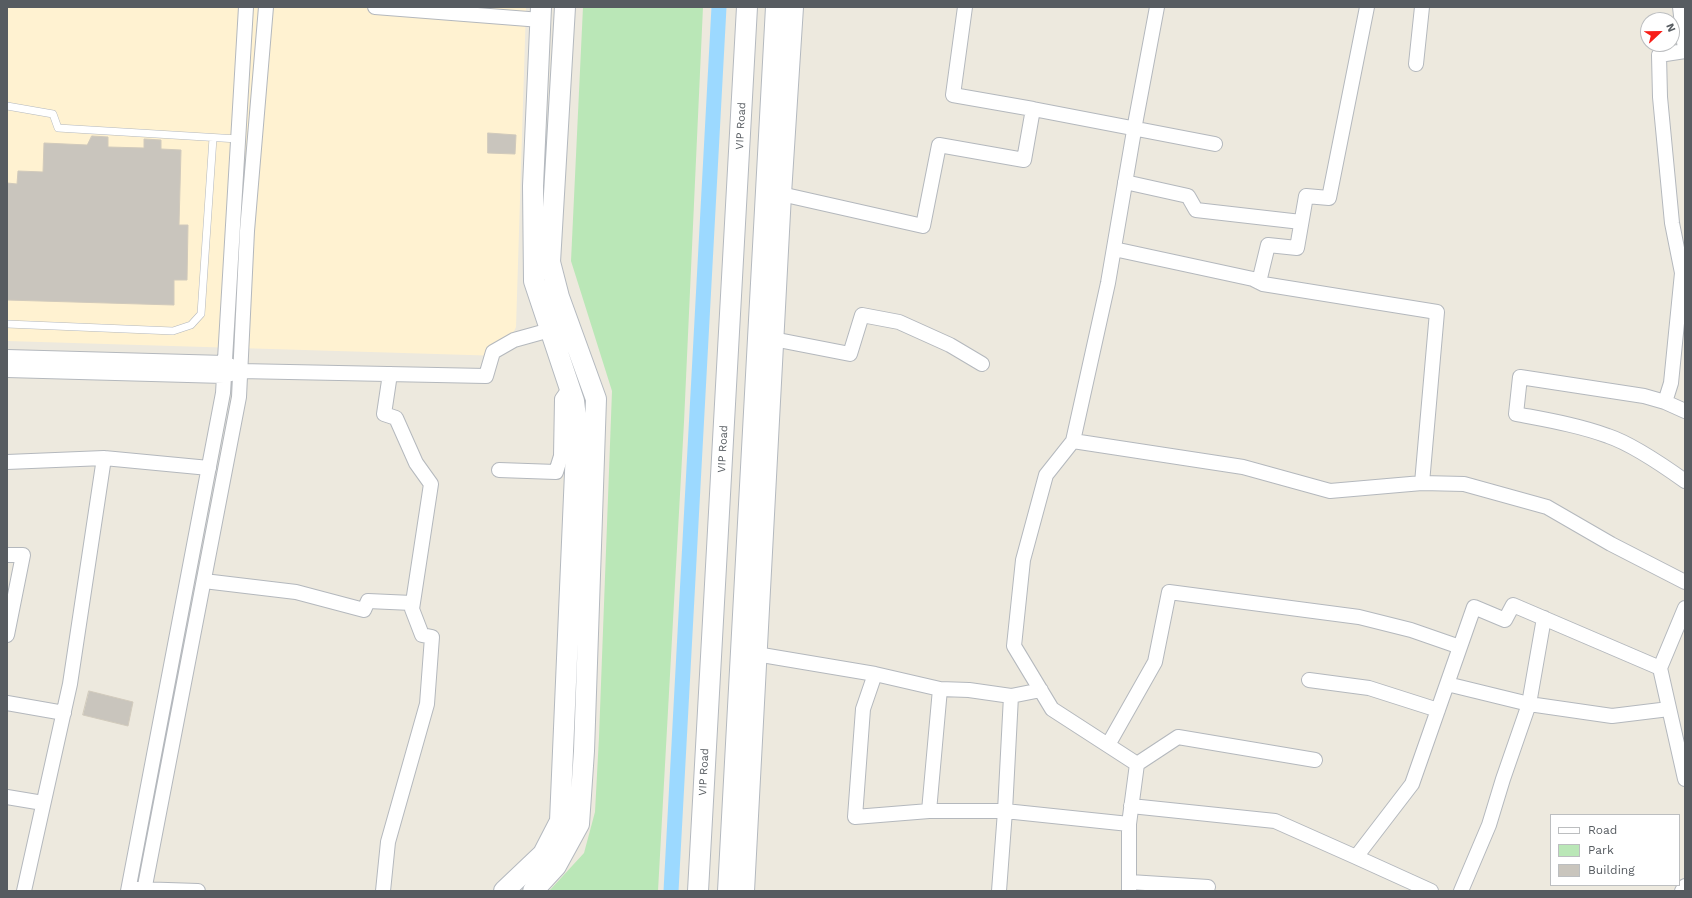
<!DOCTYPE html>
<style>
body{margin:0}
#map{position:relative;width:1692px;height:898px;overflow:hidden;background:#ede9de;font-family:"Work Sans",sans-serif}
canvas{display:block}
.frame{position:absolute;inset:0;border:8px solid #575c61;pointer-events:none}
.legend{position:absolute;left:1550px;top:814px;width:130px;height:72px;box-sizing:border-box;background:#fff;border:1px solid #bcbec0;margin:0;padding:5px 7px;list-style:none;font-size:12px;color:#575c61}
.legend li{display:flex;align-items:center;gap:8px;height:20px}
.legend b{width:20px;border:1px solid #bcbec0}
.north{position:absolute;left:1640px;top:12px;width:40px;height:40px;box-sizing:border-box;background:#fff;border:1px solid #bcbec0;border-radius:50%;rotate:68deg;font-size:11px;font-weight:700;line-height:16px;text-align:center;color:#575c61}
.north::after{content:'';display:block;margin:auto;width:14px;height:18px;background:#f81e18;clip-path:polygon(50% 0,100% 100%,50% 72%,0 100%)}
</style>
<div id="map">
<canvas width="1692" height="898"></canvas>
<div class="frame"></div>
<ul class="legend">
<li><b style="height:5px;background:#fff"></b>Road</li>
<li><b style="height:11px;background:#bae7b7"></b>Park</li>
<li><b style="height:11px;background:#c9c5bd"></b>Building</li>
</ul>
<div class="north">N</div>
</div>
<script>
const context = document.querySelector('canvas').getContext('2d');
context.lineJoin = 'round';
function fill(path, color) {
  context.fillStyle = color;
  context.fill(path, 'evenodd');
}
function strokePath(path, color, width, dash) {
  context.strokeStyle = color;
  context.lineWidth = width;
  context.lineCap = dash ? 'butt' : 'round';
  context.setLineDash(dash || []);
  context.stroke(path);
}
function label(font, color, halo, rows, align = 'center') {
  context.font = font + ' "Work Sans",sans-serif';
  context.lineWidth = 3.5;
  context.setLineDash([]);
  context.textBaseline = 'middle';
  context.strokeStyle = halo;
  context.fillStyle = color;
  for (const [text, x, y, turn = 0] of rows) {
    context.save();
    context.translate(x, y);
    context.rotate((+turn || 0) * Math.PI / 180);
    context.textAlign = isNaN(turn) ? turn : align;
    if (halo) context.strokeText(text, 0, 0);
    context.fillText(text, 0, 0);
    context.restore();
  }
}
const commercial = new Path2D(`
 M7,7h519l-10,320 -14,29 -495,-15z`);
const green = new Path2D(`
 M583,7h120l-19,415 -26,469h-109l35,-38 11,-41 4,-75 13,-346 -41,-130z`);
const canal = new Path2D(`
 M671,891l48,-884`);
const building = new Path2D(`
 M488,133l28,2 -1,19 -27,-1z
 M92,136l16,1v10l36,1v-9l17,1v9l20,1 -2,75h9l-1,55h-13v25l-167,-5v-117l10,1 1,-13 25,1 1,-29 43,2z
 M89,691l44,11 -5,24 -45,-11z`);
const lane = new Path2D(`
 M7,106l46,8 5,14 180,11
 M7,324l166,7 18,-6 10,-11 12,-176`);
const street = new Path2D(`
 M375,7l166,13
 M965,7l-12,88 80,14
 M1157,7l-21,112 -28,164 -35,158 170,26 87,24 92,-8 42,1 83,23 64,37 74,38
 M1680,7l5,43
 M1416,64l6,-57
 M1125,182l63,14 8,14 105,12
 M781,194l142,32 16,-81 85,15 9,-51 182,35
 M1114,249l139,30 10,5 174,28 -15,171
 M1259,282l9,-37 29,3 9,-52 23,2 38,-191
 M773,339l77,15 12,-39 37,7 51,23 32,19
 M7,357l218,6 8,4
 M7,370l217,6 16,-5 246,5 7,-24 21,-12 36,-10
 M1665,402l6,-19 11,-110 -10,-50 -12,-126 -1,-42 26,-4
 M1685,411l-20,-9 -21,-6 -124,-19 -4,37c31,6 62,11 92,22 24,8 56,30 77,45
 M1073,441l-27,34 -23,85 -9,86 38,63 85,55 -8,60v67
 M7,462l97,-4 105,10
 M499,470l57,2 5,-16 1,-57 7,-10
 M7,555h16l-16,80
 M204,581l92,11 68,18 4,-9 44,2
 M1685,608l-25,60 25,111
 M756,654l119,20 65,15
 M875,674l-12,35 -8,108 74,-6
 M1309,680l60,8 69,22
 M1447,684l82,20 15,-86
 M1011,696l-42,-6 -29,-1 -11,122h76l6,-115 30,-6
 M7,703l57,10
 M1108,745l47,-83 14,-70 190,25 52,13 49,17
 M1137,764l41,-27 137,23
 M7,797l36,6
 M1131,806l144,15 81,36 56,-73 62,-177 31,13 8,-15 147,63
 M1356,857l75,34
 M1130,882l78,5
 M137,889l61,2
 M24,891l46,-207 34,-226
 M128,891l95,-498 23,-386
 M144,891l95,-494 8,-166 19,-224
 M383,891l5,-49 39,-138 5,-67 -10,-2 -10,-26 19,-125 -15,-21 -20,-45 -12,-4 6,-40
 M999,891l6,-80 124,13
 M1461,891l28,-66 14,-46 26,-75 83,12 57,-7
 M1682,891l3,-5`);
const secondary = new Path2D(`
 M504,891l39,-37 17,-33 17,-395 -3,-25 -40,-120 -1,-95 8,-179
 M533,891l23,-25 23,-42 5,-73 12,-352 -37,-102 -9,-35 15,-255
 M698,891l49,-884
 M728,891l48,-884
 M744,891l37,-697 12,-187`);
const streetNames = [
 ["VIP Road",741,126,-87],
 ["VIP Road",723,449,-87],
 ["VIP Road",704,772,-87]
];
fill(commercial, '#fff2d1');
fill(green, '#bae7b7');
strokePath(canal, '#9cd9ff', 15);
fill(building, '#c9c5bd');
strokePath(building, '#d1cabc', 1);
strokePath(lane, '#b4b8bd', 8);
strokePath(street, '#b4b8bd', 16);
strokePath(secondary, '#b4b9bf', 22);
strokePath(lane, '#fff', 7);
strokePath(street, '#fff', 14);
strokePath(secondary, '#fff', 20);
label('11px', '#575c61', '#fff', streetNames);
</script>
